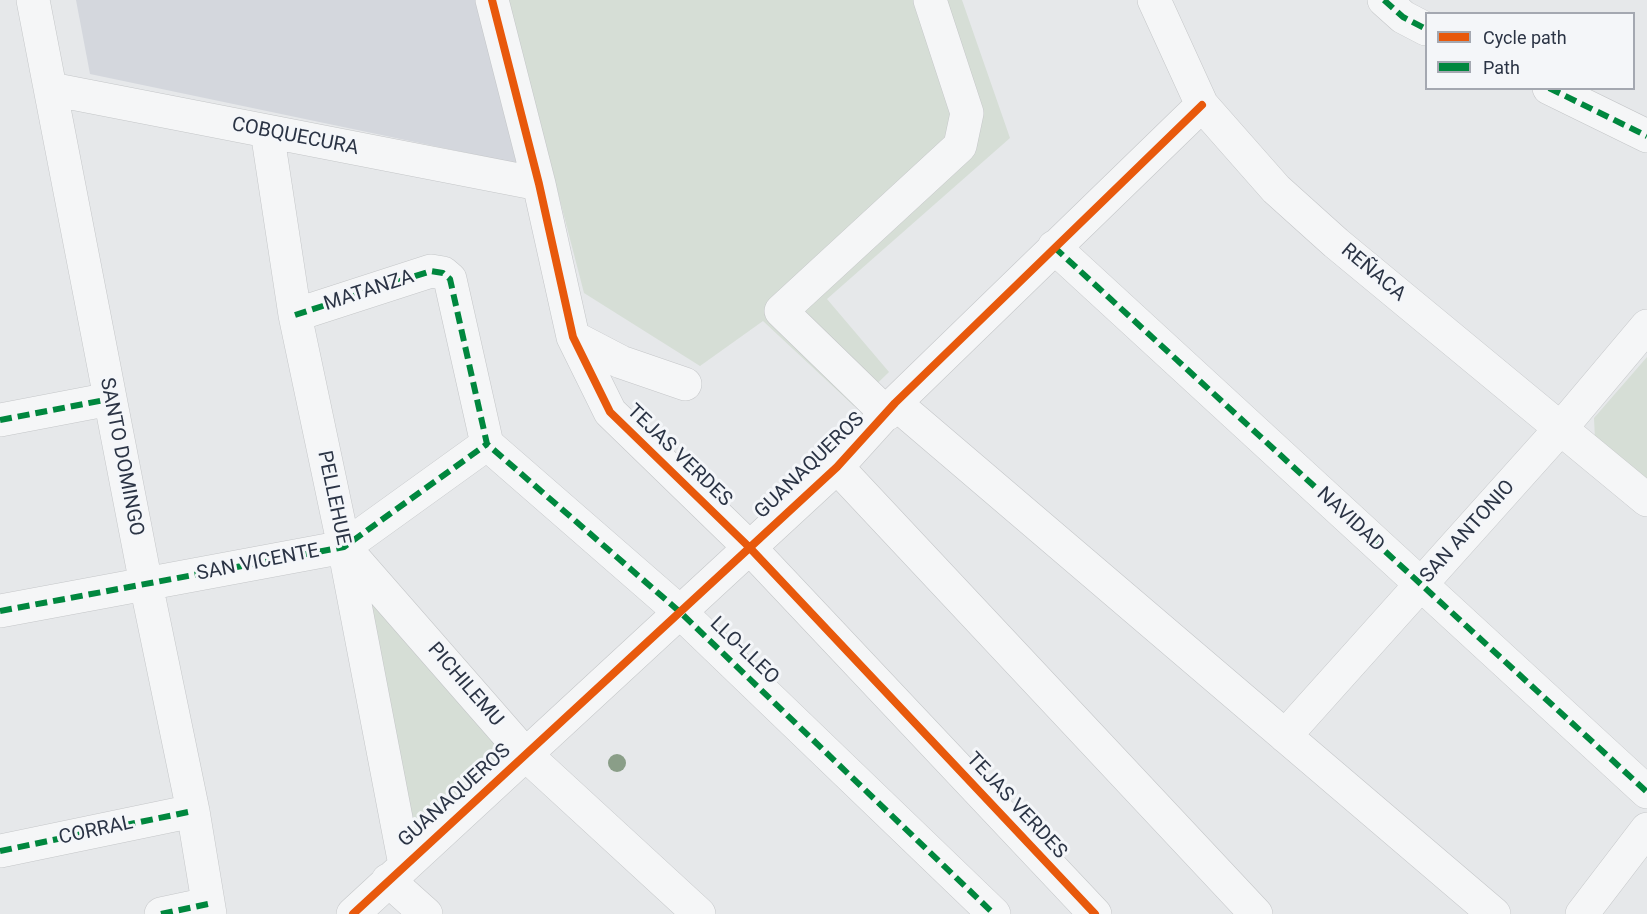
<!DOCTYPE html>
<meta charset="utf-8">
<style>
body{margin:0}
#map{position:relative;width:1647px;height:914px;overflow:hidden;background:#e6e8ea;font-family:Roboto,sans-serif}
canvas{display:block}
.legend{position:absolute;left:1425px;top:12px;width:210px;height:78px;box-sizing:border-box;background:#f4f6f9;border:2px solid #a4a8b1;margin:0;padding:8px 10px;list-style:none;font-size:18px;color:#2b3445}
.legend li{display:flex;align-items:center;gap:12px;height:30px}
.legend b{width:30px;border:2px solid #a4a8b1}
</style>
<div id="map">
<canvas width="1647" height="914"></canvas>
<ul class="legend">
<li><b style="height:8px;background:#e8590c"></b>Cycle path</li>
<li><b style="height:8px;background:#00873e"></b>Path</li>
</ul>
</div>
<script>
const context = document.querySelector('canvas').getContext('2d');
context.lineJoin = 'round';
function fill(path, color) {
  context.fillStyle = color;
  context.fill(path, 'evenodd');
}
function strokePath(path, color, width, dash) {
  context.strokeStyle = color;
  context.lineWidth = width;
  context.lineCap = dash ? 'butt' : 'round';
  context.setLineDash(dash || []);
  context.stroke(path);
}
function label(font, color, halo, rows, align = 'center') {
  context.font = font + ' Roboto,sans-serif';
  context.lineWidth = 6;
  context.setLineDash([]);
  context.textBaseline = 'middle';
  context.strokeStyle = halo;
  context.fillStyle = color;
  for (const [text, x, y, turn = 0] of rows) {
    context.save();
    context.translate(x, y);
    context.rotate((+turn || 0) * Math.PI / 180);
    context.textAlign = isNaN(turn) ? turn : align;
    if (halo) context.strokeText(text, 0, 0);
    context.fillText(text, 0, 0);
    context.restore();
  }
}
const built = new Path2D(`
 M76,0h399l45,164 -430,-90z`);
const green = new Path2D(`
 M508,0h454l48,138 -183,161 62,73 -35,34 -91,-85 -63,45 -116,-73z
 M1647,357v124l-52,-42 -1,-21z
 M363,588l147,165 -100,92z`);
const minor = new Path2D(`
 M33,0l113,584 47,227 17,103
 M492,0l47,184 34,153 37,75 139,135 346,367
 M1154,0l48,105 74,84 60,54 311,257
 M1384,0l19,17 23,12
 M1549,88l98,48
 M51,89l488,95
 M267,131l28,184 49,232 61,318
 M1054,247l593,545
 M295,315l136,-44 12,2 7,6 37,165 193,168 314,302
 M573,337l48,25 64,22
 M895,403l599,511
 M887,414l-106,-103 179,-165 7,-33 -37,-113
 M0,420l110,-21
 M837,467l419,447
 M344,547l181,207 174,160
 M0,611l344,-64 143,-103
 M1285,736l276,-308 86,-102
 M0,851l193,-40
 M388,880l38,34
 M161,914l47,-10
 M353,914l484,-447 58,-64 307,-298
 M1582,914l65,-85`);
const quiet = new Path2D(`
 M1384,0l19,17 23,12
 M1549,88l98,48
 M1054,247l593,545
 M295,315l136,-44 12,2 7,6 37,165 193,168 314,302
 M0,420l110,-21
 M0,611l344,-64 143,-103
 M0,851l193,-40
 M161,914l47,-10`);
const cycleway = new Path2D(`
 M492,0l47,184 34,153 37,75 139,135 346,367
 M353,914l484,-447 58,-64 307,-298`);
const trees = [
 [617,763]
];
const streetNames = [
 ["COBQUECURA",295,137,11],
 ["REÑACA",1373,273,40],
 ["MATANZA",369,291,-18],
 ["TEJAS VERDES",679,456,44],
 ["SANTO DOMINGO",121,457,79],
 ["GUANAQUEROS",810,466,-44],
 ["PELLEHUE",333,498,78],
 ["NAVIDAD",1350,520,43],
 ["SAN ANTONIO",1468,532,-48],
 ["SAN VICENTE",258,563,-11],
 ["LLO-LLEO",744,651,44],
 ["PICHILEMU",465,685,49],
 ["GUANAQUEROS",455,796,-42],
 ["TEJAS VERDES",1016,806,47],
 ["CORRAL",96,831,-12]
];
fill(built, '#d4d7dd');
fill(green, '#d6ded6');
strokePath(minor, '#c4c6c8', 34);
strokePath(minor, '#f5f6f7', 33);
strokePath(quiet, '#00873e', 6, [12, 6]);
strokePath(cycleway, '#e8590c', 8);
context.fillStyle = '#8a9e88';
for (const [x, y] of trees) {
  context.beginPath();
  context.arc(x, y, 9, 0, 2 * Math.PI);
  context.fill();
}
label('20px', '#2b3445', '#f4f6f9', streetNames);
</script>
